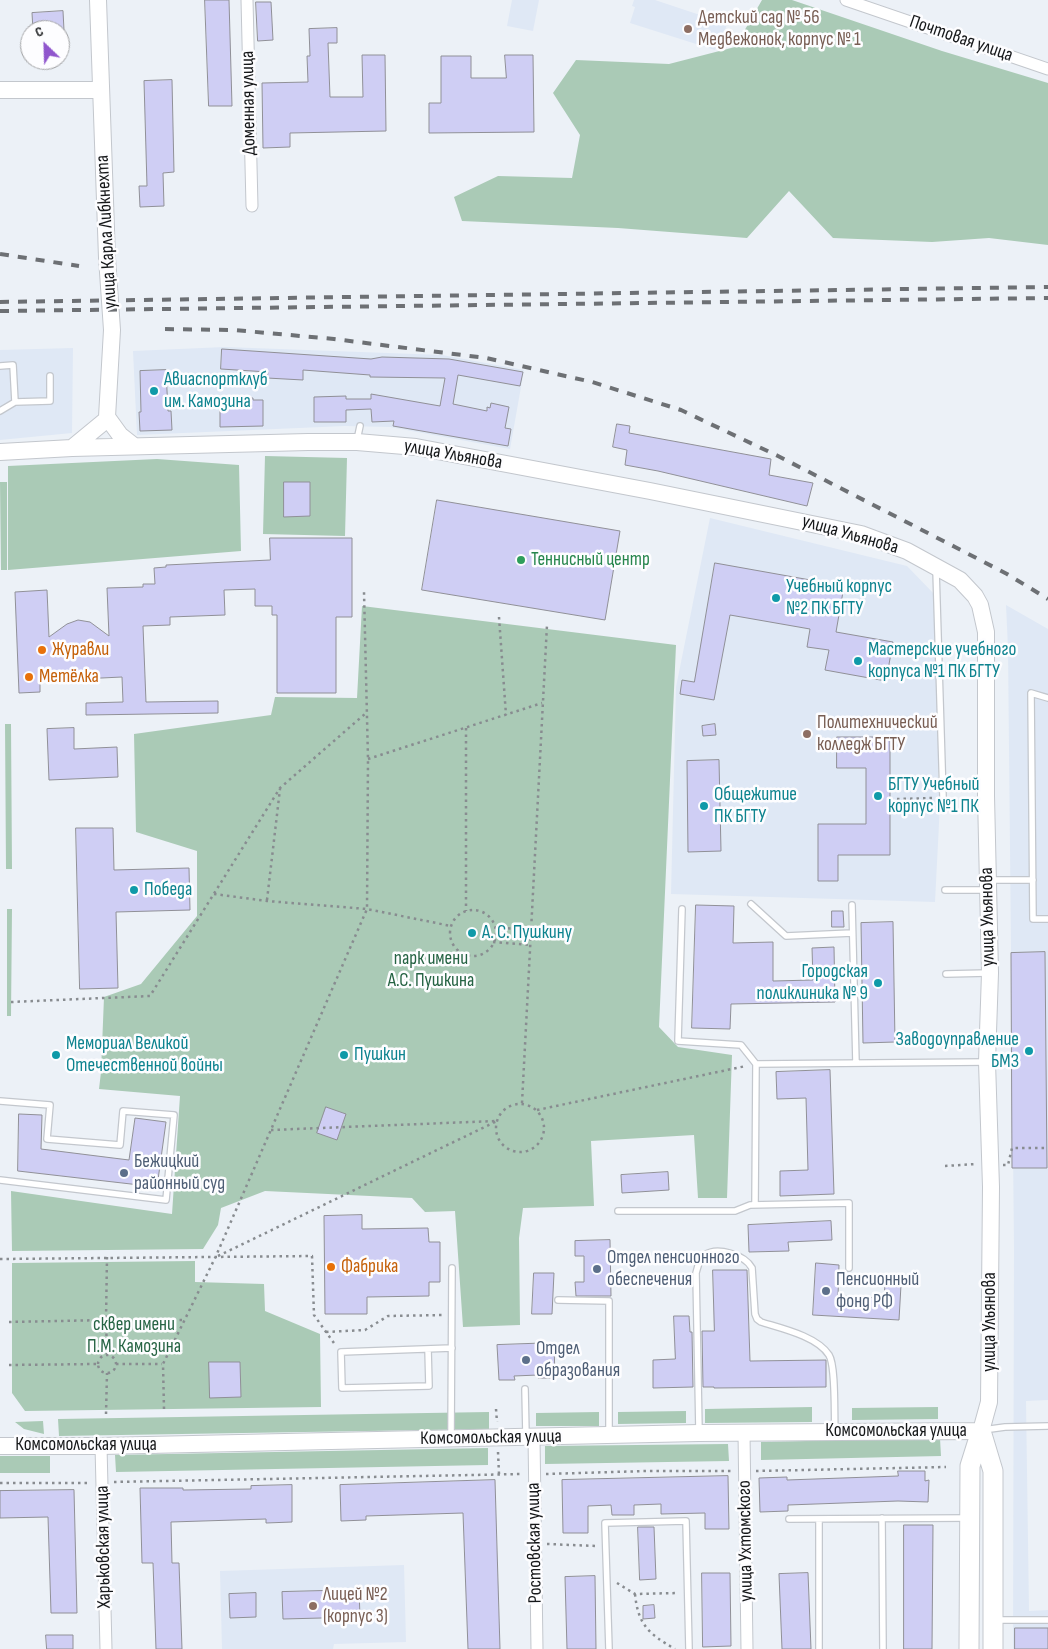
<!DOCTYPE html>
<meta charset="utf-8">
<style>
body{margin:0}
#map{position:relative;width:1048px;height:1649px;overflow:hidden;background:#ecf1f7;font-family:"Sofia Sans Condensed",sans-serif}
canvas{display:block}
.north{position:absolute;left:20px;top:20px;width:50px;height:50px;box-sizing:border-box;background:#fdfdff;border:1px solid #a0a1a3;border-radius:50%;rotate:336deg;font-size:14px;font-weight:700;line-height:20px;text-align:center;color:#151719}
.north::after{content:'';display:block;margin:auto;width:18px;height:22px;background:#9056cd;clip-path:polygon(50% 0,100% 100%,50% 72%,0 100%)}
</style>
<div id="map">
<canvas width="1048" height="1649"></canvas>
<div class="north">С</div>
</div>
<script>
const context = document.querySelector('canvas').getContext('2d');
context.lineJoin = 'round';
function fill(path, color) {
  context.fillStyle = color;
  context.fill(path, 'evenodd');
}
function strokePath(path, color, width, dash) {
  context.strokeStyle = color;
  context.lineWidth = width;
  context.lineCap = dash ? 'butt' : 'round';
  context.setLineDash(dash || []);
  context.stroke(path);
}
function label(font, color, halo, rows, align = 'center') {
  context.font = font + ' "Sofia Sans Condensed",sans-serif';
  context.lineWidth = 5;
  context.setLineDash([]);
  context.textBaseline = 'middle';
  context.strokeStyle = halo;
  context.fillStyle = color;
  for (const [text, x, y, turn = 0] of rows) {
    context.save();
    context.translate(x, y);
    context.rotate((+turn || 0) * Math.PI / 180);
    context.textAlign = isNaN(turn) ? turn : align;
    if (halo) context.strokeText(text, 0, 0);
    context.fillText(text, 0, 0);
    context.restore();
  }
}
const built = new Path2D(`
 M512,0h27l-6,31 -26,-5z
 M634,0h21l60,20 4,-10 11,4 -7,23h-4l-4,13 -85,-27 5,-16 -3,-1z
 M225,347l217,8 82,15 -14,79 -120,-22 -45,-1 -208,9 -4,-84z
 M73,348l-1,85 -72,7v-90z
 M710,518l197,48 29,30 5,58 -3,127 2,23 -5,98 -264,-8 5,-207z
 M1006,605l42,24v771l-22,1 3,210 19,-1v39h-35l1,-401 -6,-600z
 M404,1565l2,77 -72,2 -1,5h-111l-2,-78z`);
const green = new Path2D(`
 M762,0h30l150,51 106,32v162l-59,-7 -57,4 -99,-4 -44,-47 -42,47 -129,-10 -156,-7 -8,-24 44,-21 74,2 8,-43 -27,-42 23,-33 93,4 66,-17z
 M265,456l82,2 -2,78 -82,-2z
 M157,459l82,6 2,86 -233,19v-104z
 M0,482h7v88h-6z
 M362,606l314,39 -17,382 19,20 54,8 -5,143h-29l-4,-63 -103,6 3,65 -71,2 -4,30 1,87 -57,2 -8,-116 -30,1 -13,-14 -147,-7 -44,17 -3,17 -15,24 -191,2 -1,-60 161,23 8,-118 -81,-7 2,-17 3,-75 37,-13 56,-68v-65l-61,-19 -2,-98 137,-19 4,-18 82,1z
 M5,724h6l1,145h-6z
 M7,909h5l-1,107h-4z
 M195,1261v21l69,2 1,27 55,23 1,73 -296,4 -13,-18v-130z
 M812,1407v15l-107,1v-14z
 M938,1407v12l-86,1v-12z
 M686,1411v12l-68,1v-12z
 M489,1412v17l-430,7 -1,-17z
 M599,1412v14h-63v-13z
 M43,1421l1,13 -20,-5 -9,-7z
 M940,1438l1,18 -180,4v-18z
 M728,1444l1,17 -184,3v-18z
 M488,1448v17l-372,7 -1,-17z
 M0,1456h50v17h-50z`);
const building = new Path2D(`
 M205,0h24l3,106h-23z
 M256,2h15l2,38 -15,1z
 M63,11l1,19h-31l-1,-17z
 M337,28v15h-9l2,54h33l-1,-42h23l1,76 -96,2v14l-27,1 -1,-65 46,-1 -1,-26h3l-1,-27z
 M505,55h28l1,77 -105,1v-30h12v-47h30v22h35z
 M172,80l2,92 -11,1 1,33 -24,1 -1,-21h8l-3,-105z
 M222,349l149,10 11,-2 67,2 74,13 -3,14 -62,-11 -5,29 34,7v-4l3,1 1,-5 18,4 -4,21 6,1 -3,17 -115,-20 1,-5 -22,1 -1,-13 -25,1v12h-32v-25l32,-1v3h25v-5l69,12 5,-28 -75,-1v-2l-67,-5v10l-36,-2 1,-6 -47,-3z
 M166,370l2,41h3l1,19 -32,1 -1,-19h2l-1,-41z
 M231,398h22v2h10v26l-43,1v-26h11z
 M617,424l13,2 -1,7 142,26 -2,16 44,8 -6,23 -149,-35 -33,-6 2,-15 -14,-3z
 M284,482h26v34l-26,1z
 M437,500l183,31 -15,89 -183,-30z
 M270,538h82v79h-16v76h-59v-78h-5v-9h-17v-17l-31,1 1,25 -55,2v8l-27,1 3,76 72,-1v12l-132,2v-12l37,-1 -1,-25 -82,4v11l-21,1 -4,-101 32,-2 2,47 18,-13 11,-4 12,2 19,14 -2,-48 36,-1v-3h12l-1,-16 12,-1v-2l104,-5z
 M715,563l129,23 -8,46 57,10 -7,39 -61,-11 4,-20 -22,-3 3,-18 -80,-14 -16,85 -34,-6 2,-14 12,2z
 M715,724l1,11 -13,1 -1,-10z
 M74,728v21l43,-2 1,30 -69,3 -2,-51z
 M837,737h53v118h-52v26h-20v-57h48v-56h-29z
 M719,760l2,91 -33,1 -1,-91z
 M76,828h37l1,42 75,-2 1,42 -74,2 2,76 -38,1z
 M696,905l38,1 -1,37 40,-1v39l40,-1 -1,-32 22,-1 1,55 -104,2 -1,25 -38,-1z
 M832,911h11l1,16h-12z
 M893,922l2,120 -32,1 -2,-120z
 M1045,952l2,216h-35l-1,-215z
 M830,1070l4,124 -54,2v-25l28,-1 -2,-72 -29,1 -1,-27z
 M326,1107l20,7 -9,26 -20,-7z
 M19,1114l23,1 -1,34 88,11 6,-42 31,4 -9,65 -139,-16z
 M668,1172l1,18 -47,3 -1,-18z
 M362,1215v14l66,-1 1,14h11v40h-11v14l-62,1v17h-42l-1,-98z
 M831,1221l1,19 -44,2 1,9 -40,1 -1,-27z
 M610,1240l1,56h-35l-1,-14h9v-26h-9v-15z
 M816,1263l23,2 -1,31 46,2 1,-13h16l-2,35 -86,-5z
 M713,1270h34l3,91 76,-1v27l-112,1v-1h-11l-1,-56h12z
 M534,1273h20l-2,41h-20z
 M674,1316h15l1,16h2l1,55 -40,1v-28l22,-1z
 M554,1343l1,35h-17v-3l-24,1 1,4h-16l-2,-35z
 M209,1362h31l1,35 -31,1z
 M898,1471h27v10l4,-1 -1,22 -30,-1 -110,4v6l-28,1 -1,-34 28,-1v3l111,-4z
 M728,1476l1,53h-24v-16l-44,1v-10l-27,1v10h-22l-1,-10 -23,1v27h-25l-1,-53z
 M495,1480l5,169h-32l-5,-136 -97,3v4l-25,1 -1,-36z
 M292,1485v37l-26,1v-4l-95,3 1,41h7l3,86h-26l-3,-86h-11l-2,-75h43v2l68,-1v-3z
 M74,1490l3,123h-26l-3,-96 -48,1v-27z
 M904,1525h29l-1,124h-28z
 M638,1527h16l2,52 -16,1z
 M702,1573h28l1,73 -28,1z
 M808,1573l3,76h-29l-3,-75z
 M595,1576l1,73h-29l-2,-72z
 M359,1590l1,27 -77,2 -1,-27z
 M256,1593v24l-26,1 -1,-24z
 M654,1605l1,13 -12,1v-13z
 M1015,1628h33v21h-33z
 M46,1635h27v14h-26z`);
const path = new Path2D(`
 M499,617l7,98
 M466,728v183
 M368,759l174,-56
 M897,799l37,-1
 M214,894l53,7 100,8 84,17
 M267,900l13,-111
 M450 933a23 23 0 1 1 46 0a23 23 0 1 1-46 0Z
 M495,928l36,1
 M493,942l37,3
 M11,1002l139,-6 130,-208 86,-75
 M522,1103l25,-478
 M496 1128a24 24 0 1 1 48 0a24 24 0 1 1-48 0Z
 M537,1110l209,-44
 M271,1130l224,-9
 M1003,1165h5l4,-17h36
 M945,1166l31,-2
 M218,1256l279,-135
 M107,1257l-1,63h78
 M0,1259l312,-3 2,59 22,31
 M9,1322l97,-2 1,35
 M326,1332l39,-2 23,-14 55,-1
 M98 1364a9 9 0 1 1 18 0a9 9 0 1 1-18 0Z
 M116,1364h46
 M9,1365l89,-1
 M164,1409l-1,-45 53,-108 151,-347 1,-150 -4,-167
 M496,1409l1,13
 M106,1414l1,-41
 M498,1452l1,22
 M756,1471l190,-4
 M546,1474l100,-3h87
 M114,1482l409,-8
 M0,1483h91
 M547,1544l49,2
 M617,1583l18,11 43,-1
 M635,1594c3,31 14,40 40,55`);
const lane = new Path2D(`
 M0,366l13,-1 2,37 -15,9
 M15,402l35,-1v-25
 M357,440l3,-14
 M936,570l7,227
 M1048,698l-17,-5 2,226h15
 M990,880h43
 M945,890h43
 M751,904l35,32 66,-3
 M852,905l4,158
 M682,909l-4,132 63,4 15,19 -1,141
 M946,974l42,-1
 M756,1064l231,-2
 M0,1101l50,4 -3,34 73,6 3,-34 51,4 -8,85 -166,-20
 M618,1211h117l15,-6 99,-2v65
 M558,1300l51,1v132
 M428,1349l1,37 -87,2 -1,-36 111,-4
 M525,1389l1,46
 M983,1430l22,-3 43,-1
 M699,1431l-3,-158c2,-7 3,-14 9,-18 12,-9 40,0 47,13l3,46 2,5 4,3c19,6 56,14 68,33 7,11 5,60 6,76
 M451,1437l1,-169
 M882,1518l1,131
 M789,1519l179,-1
 M995,1620h53
 M609,1649l-4,-126 81,-2 3,128
 M819,1649v-130`);
const street = new Path2D(`
 M247,0l5,206
 M846,0l202,69
 M744,1433l3,216
 M534,1437l3,212
 M101,1446l5,203`);
const secondary = new Path2D(`
 M0,90h101
 M107,417l13,18 14,11
 M72,448l34,-28 1,-3 5,-87 -5,-72 -9,-258
 M0,452l72,-4 236,-6h49l59,5 234,44 211,43 46,17 53,29 15,16 5,9 6,27v164l4,177 -3,89 4,125 -2,215 -8,29 -282,2 -598,13h-101`);
const primary = new Path2D(`
 M981,1431l12,40v178
 M969,1649l1,-183 11,-35`);
const rail = new Path2D(`
 M0,254l79,12
 M0,302l1048,-15
 M0,311l1048,-13
 M165,329l69,1 100,9 152,19 106,24 89,28 97,46 177,91 52,27 41,25`);
const markers = [
 [688,29,5,"#8d6e63"],
 [154,391,5,"#0f9aa8"],
 [521,560,5,"#2e9e5b"],
 [776,598,5,"#0f9aa8"],
 [42,650,5,"#e8710a"],
 [858,661,5,"#0f9aa8"],
 [29,677,5,"#e8710a"],
 [807,734,5,"#8d6e63"],
 [878,796,5,"#0f9aa8"],
 [704,806,5,"#0f9aa8"],
 [134,890,5,"#0f9aa8"],
 [472,933,5,"#0f9aa8"],
 [878,983,5,"#0f9aa8"],
 [1029,1051,5,"#0f9aa8"],
 [56,1055,5,"#0f9aa8"],
 [344,1055,5,"#0f9aa8"],
 [124,1173,5,"#5c6f8a"],
 [331,1267,5,"#e8710a"],
 [597,1269,5,"#5c6f8a"],
 [826,1291,5,"#5c6f8a"],
 [526,1360,5,"#5c6f8a"],
 [313,1606,5,"#8d6e63"]
];
const educationNames = [
 ["Детский сад № 56",698,18],
 ["Медвежонок, корпус № 1",698,40],
 ["Политехнический",817,723],
 ["колледж БГТУ",817,745],
 ["Лицей №2",323,1595],
 ["(корпус 3)",323,1617]
];
const streetNames = [
 ["Почтовая улица",961,39,19],
 ["Доменная улица",249,103,-91],
 ["улица Карла Либкнехта",107,232,-93],
 ["улица Ульянова",453,455,10],
 ["улица Ульянова",850,535,16],
 ["улица Ульянова",988,917,-91],
 ["улица Ульянова",990,1322,-90],
 ["Комсомольская улица",896,1431],
 ["Комсомольская улица",491,1438,-1],
 ["Комсомольская улица",86,1445],
 ["улица Ухтомского",746,1541,-91],
 ["Ростовская улица",535,1543,-91],
 ["Харьковская улица",104,1547,-91]
];
const cultureNames = [
 ["Авиаспортклуб",164,380],
 ["им. Камозина",164,402],
 ["Учебный корпус",786,587],
 ["№2 ПК БГТУ",786,609],
 ["Мастерские учебного",868,650],
 ["корпуса №1 ПК БГТУ",868,672],
 ["БГТУ Учебный",888,785],
 ["корпус №1 ПК",888,807],
 ["Общежитие",714,795],
 ["ПК БГТУ",714,817],
 ["Победа",144,890],
 ["А. С. Пушкину",482,933],
 ["Городская",868,972,"right"],
 ["поликлиника № 9",868,994,"right"],
 ["Заводоуправление",1019,1040,"right"],
 ["БМЗ",1019,1062,"right"],
 ["Мемориал Великой",66,1044],
 ["Отечественной войны",66,1066],
 ["Пушкин",354,1055]
];
const leisureNames = [
 ["Теннисный центр",531,560]
];
const foodNames = [
 ["Журавли",52,650],
 ["Метёлка",39,677],
 ["Фабрика",341,1267]
];
const parkNames = [
 ["парк имени",431,959],
 ["А.С. Пушкина",431,981],
 ["сквер имени",134,1325],
 ["П.М. Камозина",134,1347]
];
const serviceNames = [
 ["Бежицкий",134,1162],
 ["районный суд",134,1184],
 ["Отдел пенсионного",607,1258],
 ["обеспечения",607,1280],
 ["Пенсионный",836,1280],
 ["фонд РФ",836,1302],
 ["Отдел",536,1349],
 ["образования",536,1371]
];
fill(built, '#dfe8f5');
fill(green, '#aacab6');
fill(building, '#cfcef4');
strokePath(building, '#909097', 1);
strokePath(lane, '#c3c7cd', 8);
strokePath(street, '#c3c7cd', 13);
strokePath(secondary, '#c3c7cd', 18);
strokePath(primary, '#c3c7cd', 21);
strokePath(path, '#888c90', 2.5, [2.5, 4]);
strokePath(lane, '#fff', 5.5);
strokePath(street, '#fff', 11);
strokePath(secondary, '#fff', 16);
strokePath(primary, '#fff', 19);
strokePath(rail, '#6d7074', 4, [9, 9]);
for (const [x, y, r, color] of markers) {
  const dot = new Path2D();
  dot.arc(x, y, r, 0, 2 * Math.PI);
  context.fillStyle = color;
  context.fill(dot);
  strokePath(dot, '#fdfdff', 2);
}
label('19px', '#785e54', '#fdfdff', educationNames, 'left');
label('19px', '#151719', '#fdfdff', streetNames);
label('19px', '#0d838f', '#fdfdff', cultureNames, 'left');
label('19px', '#27864d', '#fdfdff', leisureNames, 'left');
label('19px', '#c56008', '#fdfdff', foodNames, 'left');
label('19px', '#256343', '#fdfdff', parkNames);
label('19px', '#4e5e75', '#fdfdff', serviceNames, 'left');
</script>
